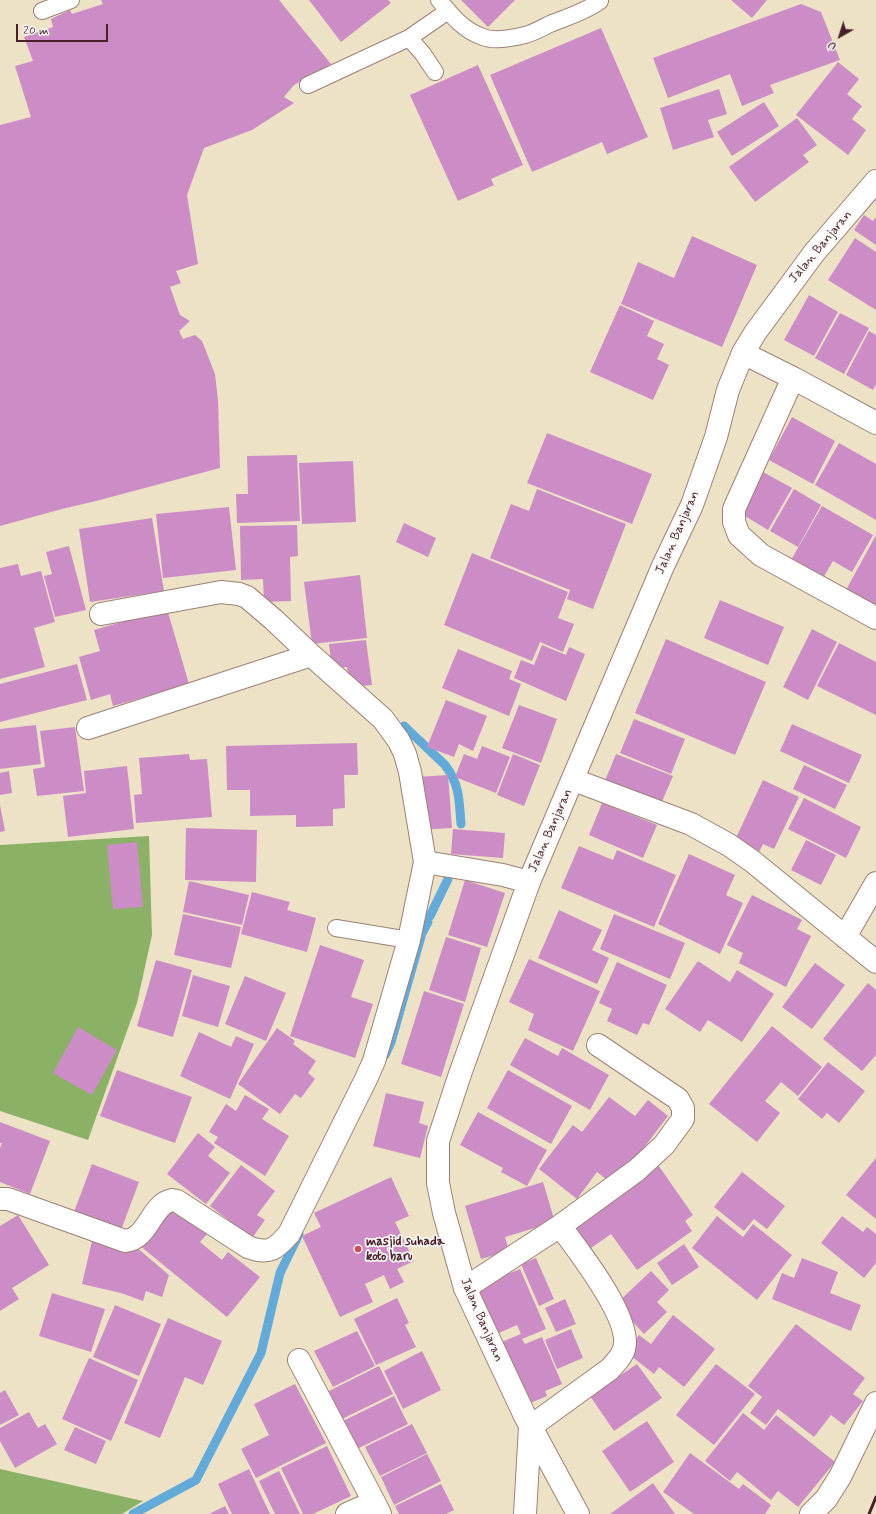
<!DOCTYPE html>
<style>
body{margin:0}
#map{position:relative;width:876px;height:1514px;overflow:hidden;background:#ede2c6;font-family:Mynerve,sans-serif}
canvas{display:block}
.north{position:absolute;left:820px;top:16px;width:40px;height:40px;-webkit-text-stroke:3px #f6f6f2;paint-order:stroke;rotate:219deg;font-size:11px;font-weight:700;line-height:16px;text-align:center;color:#4a1f2b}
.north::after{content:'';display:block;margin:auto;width:14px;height:18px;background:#4a1f2b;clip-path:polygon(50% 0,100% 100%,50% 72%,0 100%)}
.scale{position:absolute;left:16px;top:24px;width:92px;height:18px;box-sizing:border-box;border:2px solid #4a1f2b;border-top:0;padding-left:5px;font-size:12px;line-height:14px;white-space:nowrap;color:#4a1f2b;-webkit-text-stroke:3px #f6f6f2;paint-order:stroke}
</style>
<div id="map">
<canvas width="876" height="1514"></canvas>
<div class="north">U</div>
<div class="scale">20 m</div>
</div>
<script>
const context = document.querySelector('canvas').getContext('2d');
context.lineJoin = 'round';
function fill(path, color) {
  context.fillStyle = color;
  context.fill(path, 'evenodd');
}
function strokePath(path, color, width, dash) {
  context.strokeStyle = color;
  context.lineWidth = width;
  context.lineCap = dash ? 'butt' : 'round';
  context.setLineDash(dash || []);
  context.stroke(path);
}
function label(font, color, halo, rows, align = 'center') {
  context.font = font + ' Mynerve,sans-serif';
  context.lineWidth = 3.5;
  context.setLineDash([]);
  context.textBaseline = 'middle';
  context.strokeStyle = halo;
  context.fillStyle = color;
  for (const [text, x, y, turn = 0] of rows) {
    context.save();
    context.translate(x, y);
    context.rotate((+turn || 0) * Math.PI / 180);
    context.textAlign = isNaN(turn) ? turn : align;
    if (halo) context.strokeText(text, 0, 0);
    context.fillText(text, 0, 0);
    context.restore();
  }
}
const forest = new Path2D(`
 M149,836l3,99 -15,68 -49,137 -88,-29v-266z
 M0,1469l143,32 -21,13h-122z`);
const stream = new Path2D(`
 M404,726l41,39c15,20 14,35 16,59
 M430,916l18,-37
 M385,1055l6,-13 31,-109 6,-11
 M133,1514l63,-34 65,-127 19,-80 19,-39`);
const building = new Path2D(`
 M101,0h178l52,64 -37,21 -10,12 10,6 -42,27 -48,18 -17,47 11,69 -22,7 5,12 -11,4 10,28 10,6 -11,10 4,8 12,-4 7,6 13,33 3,26 2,68 -124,33 -34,8 -62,17v-401l31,-8 -16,-51 18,-5 -9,-24 29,-10 -2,-8 19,-9 2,4 31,-10z
 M309,0h79l3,3 -50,39z
 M461,0h54l-27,27z
 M731,0h36l-15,18z
 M801,4l20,8 19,48 -70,25 4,8 -32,13 -12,-32 -62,24 -15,-40z
 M601,28l47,109 -41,17 -5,-12 -70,30 -42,-97z
 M838,62l21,17 -12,15 15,12 -10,13 14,11 -18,25 -52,-40z
 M478,65l45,100 -32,14 3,6 -36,16 -48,-106z
 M719,89l8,25 -19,6 6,17 -41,13 -13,-42z
 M764,102l15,24 -47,30 -15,-24z
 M797,118l20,27 -14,10 6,7 -54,40 -26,-35z
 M864,215l9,6 3,-4v28l-22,-15z
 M692,236l65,29 -35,82 -101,-43 17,-42 36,16z
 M855,238l21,14v58l-48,-30z
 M809,295l29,17 -24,44 -30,-16z
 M620,305l34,16 -7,15 17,8 -7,15 12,6 -16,35 -63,-28z
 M840,313l29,15 -25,46 -29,-16z
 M869,331l7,4v49l-3,6 -27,-15z
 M792,417l43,24 -22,43 -44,-24z
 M547,433l105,41 -20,50 -105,-41z
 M839,443l37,21v56l-61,-35z
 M297,455l3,66 -63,2 -1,-29h12l-1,-38z
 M353,461l3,61 -54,2 -3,-61z
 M763,472l29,16 -24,42 -28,-17z
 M537,489l89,35 -33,85 -26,-10 3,-9 -80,-32 21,-54 18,7z
 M794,489l27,16 -23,42 -28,-16z
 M822,506l51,29 -21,37 -19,-11 -10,17 -32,-18z
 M229,507l7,63 -73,8 -7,-64z
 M152,518l12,73 -74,11 -11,-73z
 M404,523l32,15 -8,19 -32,-15z
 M297,525l1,31 -8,1 1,44 -27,1 -1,-23 -22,1 -1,-54z
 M876,535v72l-30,-17z
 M69,546l17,64 -31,7 -11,-41 8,-2 -6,-22z
 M472,553l96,39 -10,26 16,6 -11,28 -23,-10 -8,19 -88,-36z
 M18,564l3,12 20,-5 14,51 -21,6 11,39 -45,12v-111z
 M360,575l7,63 -55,6 -8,-62z
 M720,600l64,27 -16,38 -64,-27z
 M167,609l22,75 -76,22 -3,-12 -19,6 -12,-43 21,-6 -6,-21z
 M812,629l25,13 -29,58 -25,-13z
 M666,639l100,43 -31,73 -100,-42z
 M366,640l6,45 -22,2 -3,-20 -15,2 -3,-25z
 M839,643l37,19v53l-59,-29z
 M542,645l24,10 3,-8 16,7 -19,47 -52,-23 7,-18 13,5z
 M458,649l54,22 -3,8 12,5 -12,32 -67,-28z
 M77,664l10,36 -87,22v-38z
 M446,700l41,16 -14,35 -14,-7 -5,13 -27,-10z
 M519,705l38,14 -16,44 -39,-15z
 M634,719l51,20 -14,35 -51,-21z
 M792,724l70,31 -13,28 -69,-32z
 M36,725l5,39 -41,5v-40z
 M75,727l9,64 -47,5 -4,-27 12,-2 -5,-36z
 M357,743l1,32h-14l1,33 -12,1v17l-37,1v-12l-46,1v-26h-23l-1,-44z
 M482,746l28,11 -14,36 -41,-16 9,-23 13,5z
 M189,754l1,6 17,-1 5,58 -76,6 -2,-28 8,-1 -3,-36z
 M513,754l27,11 -16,41 -27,-11z
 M616,754l57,22 -13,30 -56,-23z
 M804,765l43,20 -12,24 -42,-20z
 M127,766l7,63 -66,8 -5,-41 23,-3 -2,-22z
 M9,771l3,22 -12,2v-22z
 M448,775l4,53 -32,2 -4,-53z
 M763,780l36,17 -25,52 -11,-5 -4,8 -24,-12z
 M804,798l57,29 -15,31 -58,-29z
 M602,803l55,22 -14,33 -54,-23z
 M0,805l5,26 -5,1z
 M186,828l71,2 -1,52 -71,-2z
 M453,829l52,4 -2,25 -52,-4z
 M806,840l30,15 -15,30 -30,-15z
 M137,842l6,65 -30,2 -6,-64z
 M579,846l34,14 4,-10 59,25 -22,52 -93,-39z
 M689,854l46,21 -9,20 17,8 -23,51 -62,-30z
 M465,880l40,13 -18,54 -39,-12z
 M189,881l60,14 -7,30 -59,-13z
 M252,892l38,10 -3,8 29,8 -9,34 -66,-18z
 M752,895l50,25 -5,9 14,7 -25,51 -47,-24 4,-10 -16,-8z
 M559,910l43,20 -10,20 17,8 -12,26 -59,-26z
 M183,914l58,13 -10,41 -57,-13z
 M614,914l71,29 -15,36 -70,-30z
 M446,937l35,11 -16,54 -36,-12z
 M320,945l44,15 -13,37 22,7 -18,54 -65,-22z
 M529,959l71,32 -27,60 -45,-21 6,-16 -25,-12z
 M156,960l36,10 -19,67 -36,-11z
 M698,961l32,21 7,-12 37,24 -32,48 -34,-22 -8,12 -35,-23z
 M617,962l50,23 -18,40 -6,-2 -6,12 -30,-14 5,-12 -13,-6z
 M815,963l30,22 -33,44 -30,-22z
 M193,975l37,11 -12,41 -36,-11z
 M245,976l41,17 -20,48 -41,-17z
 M868,983l8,7v65l-14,16 -39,-32z
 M424,991l40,13 -23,73 -40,-13z
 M772,1026l50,41 -24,29 -17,-14 -16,19 15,12 -23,29 -48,-38z
 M78,1027l39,23 -25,45 -39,-22z
 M277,1028l18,13 -2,3 23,17 -8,12 7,6 -14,19 -6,-4 -15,20 -42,-30z
 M199,1032l32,15 5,-11 18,8 -24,55 -50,-23z
 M525,1038l33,18 4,-8 47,27 -19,35 -80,-45z
 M828,1062l37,29 -26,32 -12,-10 -5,6 -24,-20z
 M117,1070l75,27 -17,46 -75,-27z
 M508,1070l64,36 -21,38 -64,-36z
 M386,1093l38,9 -5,21 9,3 -8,32 -47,-12z
 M245,1095l24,14 -7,10 27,17 -24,40 -51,-33 4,-6 -9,-5 17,-28 10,7z
 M609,1097l26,19 13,-16 20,16 -53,70 -18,-14 -20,27 -38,-30 34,-44 9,7z
 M478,1112l69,38 -20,36 -26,-14 2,-4 -43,-23z
 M0,1122l50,19 -20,53 -30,-12v-34l2,-5h-2z
 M198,1133l17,14 -7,9 22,17 -24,31 -39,-30z
 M876,1158v61l-30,-24z
 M656,1162l37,53 -8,6 7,10 -55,39 -26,-36 -20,14 -19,-26z
 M92,1164l47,18 -18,48 -47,-18z
 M241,1165l34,26 -18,24 8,5 -13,18 -42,-32z
 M742,1172l43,34 -18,23 -13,-10 -10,12 -30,-24z
 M391,1177l18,39 -14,6 19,39 -17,8 7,13 -14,7 -6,-14 -19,9 8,18 -33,15 -38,-81 19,-9 -7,-14z
 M543,1182l12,40 -50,15 4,14 -28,8 -16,-53z
 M172,1206l35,28 -7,8 22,18 6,-8 32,25 -33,40 -88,-72z
 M18,1215l31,50 -37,23 7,11 -19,12v-85z
 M717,1216l26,21 10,-13 39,31 -35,45 -65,-52z
 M842,1216l21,16 4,-5 9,7v29l-12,15 -43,-35z
 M92,1241l44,6 33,28 -7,22 -16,-6 -3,10 -22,-8 -39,-9z
 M684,1244l15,23 -27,18 -15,-22z
 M536,1258l18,41 -15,7 -18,-42z
 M802,1258l36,14 -8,21 31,12 -10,26 -79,-32 10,-26 12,5z
 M520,1269l26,60 -24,10 3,5 17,-7 20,47 -17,7 2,5 -21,9 -27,-62 22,-9 -4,-9 -25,11 -21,-47z
 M651,1271l18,19 -12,12 10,10 -23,22 -28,-30z
 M52,1293l53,16 -14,43 -52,-16z
 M397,1298l12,25 -4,2 11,22 -40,18 -22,-46z
 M565,1299l11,25 -20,8 -11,-24z
 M115,1305l46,19 -22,52 -46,-19z
 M673,1315l42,34 -31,38 -25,-20 -5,7 -28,-22 13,-17 12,9z
 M168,1318l54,23 -19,44 -18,-8 -25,61 -36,-15z
 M796,1324l69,54 -12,16 10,7 -19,24 -13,-10 -17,22 -36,-28 -12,16 -16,-12 12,-16 -14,-11z
 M571,1329l12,29 -26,11 -12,-29z
 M357,1331l18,35 -42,21 -19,-36z
 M422,1351l19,39 -38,19 -19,-38z
 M89,1358l49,22 -27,61 -49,-22z
 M637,1364l25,34 -48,33 -24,-35z
 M716,1364l39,30 -41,51 -38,-30z
 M379,1366l14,28 -51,25 -13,-28z
 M295,1384l31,59 -70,35 -15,-29 28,-14 -15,-31z
 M5,1390l14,25 -19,10v-32z
 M394,1396l14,28 -51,25 -14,-28z
 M29,1412l9,16 7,-4 12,20 -42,24 -15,-27v-13z
 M743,1413l21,17 12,-15 59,47 -37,45 -20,-16 -7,9 -34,-28 -7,9 -25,-20z
 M647,1421l27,41 -44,30 -28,-41z
 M412,1424l15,29 -47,23 -15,-29z
 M75,1427l31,14 -10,23 -32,-14z
 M327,1446l24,50 -38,18h-10l-22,-46z
 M690,1453l49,36 4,-5 28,21 -6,9h-71l-31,-22z
 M427,1454l14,27 -47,24 -13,-28z
 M249,1469l21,45h-38l-14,-30z
 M279,1471l21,43h-25l-16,-33z
 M653,1483l22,31h-65z
 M441,1484l13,26 -8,4h-47l-4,-8z
 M225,1506l4,8h-20z`);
const service = new Path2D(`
 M439,0c12,15 25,31 44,37 12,5 30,1 42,-2 8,-2 17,-7 25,-11 17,-7 35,-12 50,-23
 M42,11l29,-11
 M409,38l14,16 12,18
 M308,85l101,-47 39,-27
 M336,928l73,12`);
const minor = new Path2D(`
 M743,353l50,25 83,45
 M793,378l-59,131v13l5,13 22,20 115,63
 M101,614l120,-22 18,2 8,3 27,23 37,35
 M88,728l223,-73 72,64 16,22 6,13 5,18 15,90 78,13 26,7
 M574,780l117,44 38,21 23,16 124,101
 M845,937l31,-54
 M0,1199h8l117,42c23,-1 26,-37 47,-41l5,1 71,46c21,8 28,2 41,-13l77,-155 8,-18 35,-121 16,-78
 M465,1288l95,-62 77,-56 27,-25 19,-26v-11l-5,-9 -80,-54
 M299,1360l75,142
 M347,1514l27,-12 6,12
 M525,1514l5,-87 80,-58c5,-6 12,-12 14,-20 9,-29 -46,-99 -64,-123
 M811,1514l15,-15 14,-22 36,-74`);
const tertiary = new Path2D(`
 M578,1514l-53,-98 -60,-128 -21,-75 -6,-30v-42l22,-67 69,-192 134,-316 29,-61 24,-68 12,-47 15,-37 12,-20 59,-80 62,-72`);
const rail = new Path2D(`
 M869,1514l7,-17`);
const markers = [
 [358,1249,4,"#d1495b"]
];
const streetNames = [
 ["Jalan Banjaran",821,247,-50],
 ["Jalan Banjaran",678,533,-66],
 ["Jalan Banjaran",551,831,-66],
 ["Jalan Banjaran",481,1320,67]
];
const poiNames = [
 ["masjid suhada",366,1242],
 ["koto baru",366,1257]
];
fill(forest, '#8bb166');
strokePath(stream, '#62aad9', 9);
fill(building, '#cc8dc6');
strokePath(service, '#9c8078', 18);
strokePath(minor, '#9c8078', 24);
strokePath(tertiary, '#9c8078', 24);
strokePath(service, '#fff', 16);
strokePath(minor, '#fff', 22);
strokePath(tertiary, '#fff', 22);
strokePath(rail, '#4a1f2b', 3);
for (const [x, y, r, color] of markers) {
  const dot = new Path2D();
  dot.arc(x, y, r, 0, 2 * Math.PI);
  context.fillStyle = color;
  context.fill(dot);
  strokePath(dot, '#f6f6f2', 1.5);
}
label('13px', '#4a1f2b', '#f6f6f2', streetNames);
label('bold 13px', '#4a1f2b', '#f6f6f2', poiNames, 'left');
</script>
